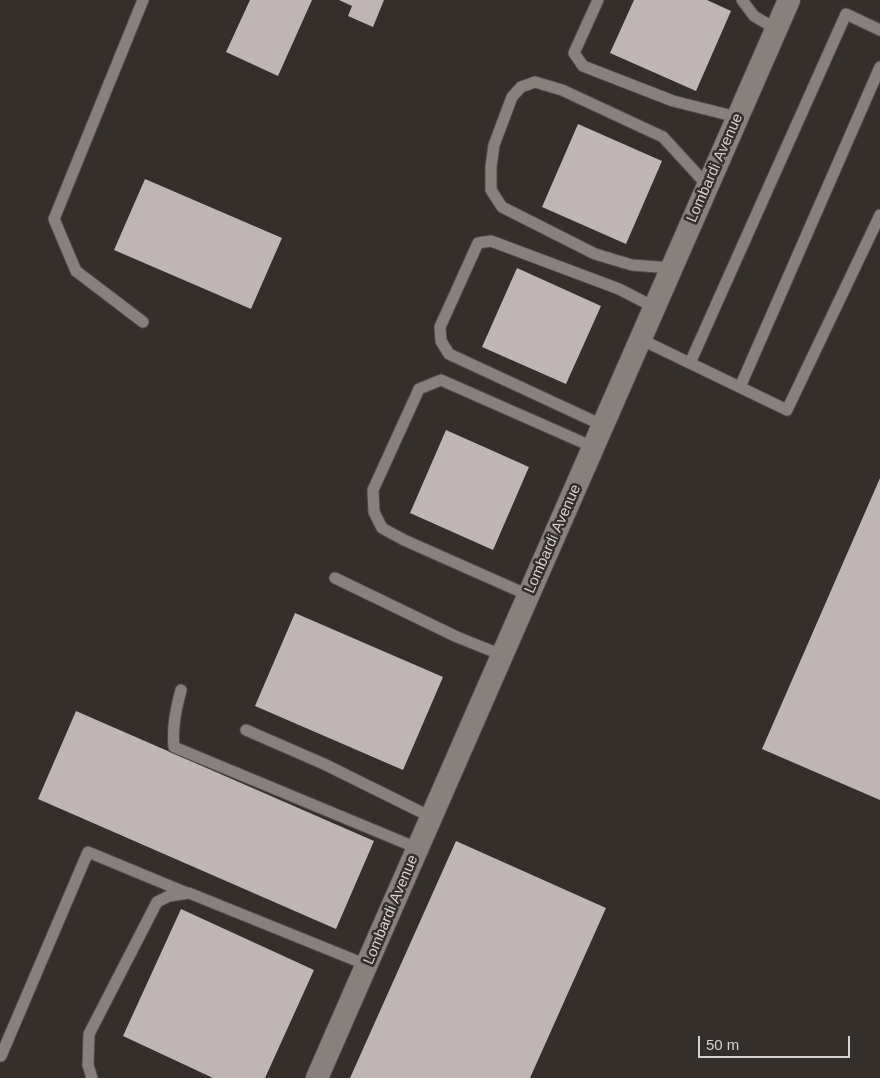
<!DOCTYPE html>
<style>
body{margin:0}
#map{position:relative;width:880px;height:1078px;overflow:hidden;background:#352f2c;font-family:Helvetica,sans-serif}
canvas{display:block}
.scale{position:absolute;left:698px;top:1036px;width:152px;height:22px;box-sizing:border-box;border:2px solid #d6d2d0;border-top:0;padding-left:6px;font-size:15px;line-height:18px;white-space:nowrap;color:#d6d2d0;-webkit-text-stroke:4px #352f2c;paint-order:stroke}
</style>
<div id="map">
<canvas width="880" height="1078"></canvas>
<div class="scale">50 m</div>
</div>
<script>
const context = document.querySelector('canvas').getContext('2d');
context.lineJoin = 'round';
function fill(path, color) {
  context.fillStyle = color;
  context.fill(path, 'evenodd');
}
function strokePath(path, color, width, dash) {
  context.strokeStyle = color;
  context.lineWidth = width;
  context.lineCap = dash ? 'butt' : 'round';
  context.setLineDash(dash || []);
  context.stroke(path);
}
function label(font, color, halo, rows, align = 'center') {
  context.font = font + ' Helvetica,sans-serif';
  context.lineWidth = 5;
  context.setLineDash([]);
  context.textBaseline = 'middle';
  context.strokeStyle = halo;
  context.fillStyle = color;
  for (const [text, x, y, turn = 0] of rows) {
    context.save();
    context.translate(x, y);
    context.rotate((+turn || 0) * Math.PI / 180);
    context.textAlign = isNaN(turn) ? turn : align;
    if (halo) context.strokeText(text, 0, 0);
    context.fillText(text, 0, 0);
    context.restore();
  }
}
const building = new Path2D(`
 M250,0h62l-34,76 -52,-24z
 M339,0h45l-11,27 -25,-11 4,-10z
 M634,0h73l24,11 -35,80 -86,-38z
 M578,124l84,37 -36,83 -84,-37z
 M145,179l137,59 -31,71 -137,-59z
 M517,268l84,38 -35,78 -84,-37z
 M446,430l83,37 -36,83 -83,-37z
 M880,478v322l-118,-51z
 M295,613l148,64 -40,93 -148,-64z
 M76,711l298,130 -38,88 -298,-130z
 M456,841l150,67 -76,170h-180z
 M181,909l133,61 -49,108h-52l-90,-42z`);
const service = new Path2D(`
 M598,0l-24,53 9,13 90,35 64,16
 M742,0l12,16 22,13
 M671,268l-39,-3 -37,-11 -93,-47 -11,-17v-23l3,-22 18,-48 9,-10 14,-5 27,8 101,47 44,48
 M143,322l-67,-51 -22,-52 89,-219
 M640,339l147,71 93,-195
 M690,363l156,-349 34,16
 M740,387l140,-320
 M602,425l-153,-71 -8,-13 -1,-14 38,-84 13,-2 128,48 35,18
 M335,578l122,59 45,18
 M528,595l-124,-55 -22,-12 -8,-16 -1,-22 46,-101 22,-9 152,67
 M181,690c-5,19 -9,37 -7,57l243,101
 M246,730l78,34 107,53
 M1,1056l87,-204 99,41
 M92,1078l-4,-13 1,-31 68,-132 12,-6 20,-3 178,72`);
const minor = new Path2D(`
 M317,1078l472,-1078`);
const streetNames = [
 ["Lombardi Avenue",715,168,-66],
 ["Lombardi Avenue",553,539,-66],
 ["Lombardi Avenue",391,910,-67]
];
fill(building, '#beb5b4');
strokePath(service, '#504b49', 13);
strokePath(minor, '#504b49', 24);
strokePath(service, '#87807d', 11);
strokePath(minor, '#87807d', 22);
label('15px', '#d6d2d0', '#352f2c', streetNames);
</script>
